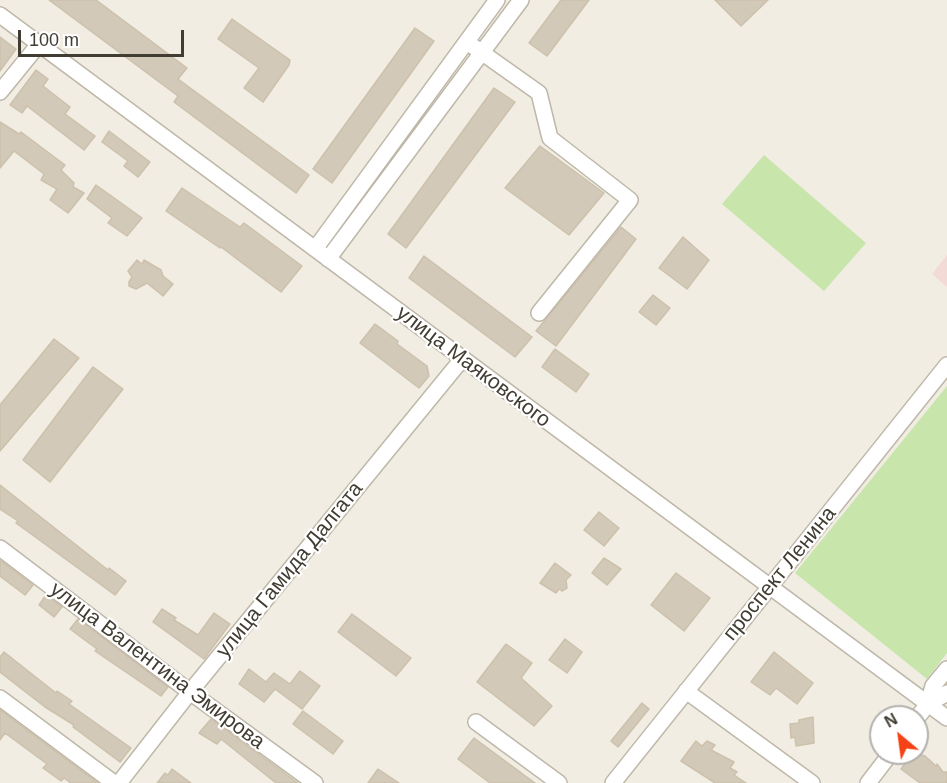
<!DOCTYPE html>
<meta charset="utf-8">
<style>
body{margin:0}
#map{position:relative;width:947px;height:783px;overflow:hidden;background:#f1ede3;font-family:Arial,sans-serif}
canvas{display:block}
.north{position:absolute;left:869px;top:705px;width:60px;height:60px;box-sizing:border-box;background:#fff;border:2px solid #b3b1ad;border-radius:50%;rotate:331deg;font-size:16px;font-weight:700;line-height:24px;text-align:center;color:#423d33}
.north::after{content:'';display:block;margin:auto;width:21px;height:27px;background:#f44316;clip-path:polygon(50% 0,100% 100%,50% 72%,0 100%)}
.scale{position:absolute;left:18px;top:30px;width:166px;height:27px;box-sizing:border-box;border:3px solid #423d33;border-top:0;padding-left:8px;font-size:18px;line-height:21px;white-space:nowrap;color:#423d33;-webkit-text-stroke:4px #fff;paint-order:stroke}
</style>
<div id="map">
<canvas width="947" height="783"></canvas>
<div class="north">N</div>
<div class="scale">100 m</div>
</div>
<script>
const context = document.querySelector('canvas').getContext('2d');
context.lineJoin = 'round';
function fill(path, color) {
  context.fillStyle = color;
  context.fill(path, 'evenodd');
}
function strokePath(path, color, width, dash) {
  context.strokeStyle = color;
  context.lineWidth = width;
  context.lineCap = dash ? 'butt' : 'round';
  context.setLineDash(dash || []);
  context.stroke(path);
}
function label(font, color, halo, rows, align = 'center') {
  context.font = font + ' Arial,sans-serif';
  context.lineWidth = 4.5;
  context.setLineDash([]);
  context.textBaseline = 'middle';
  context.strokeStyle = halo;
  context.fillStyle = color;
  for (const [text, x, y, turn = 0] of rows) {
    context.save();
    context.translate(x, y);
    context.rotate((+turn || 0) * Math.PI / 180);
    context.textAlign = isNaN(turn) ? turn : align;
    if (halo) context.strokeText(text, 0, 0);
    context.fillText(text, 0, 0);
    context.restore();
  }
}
const medical = new Path2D(`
 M947,255v32l-15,-13z`);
const green = new Path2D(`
 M764,155l102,88 -42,48 -102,-87z
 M947,386v267l-20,26 -132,-106z`);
const building = new Path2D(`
 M49,0h47l91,68 -9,11 131,96 -13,18 -122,-91 4,-6z
 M561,0h28l-42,56 -18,-13z
 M715,0h53l-27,26z
 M232,19l58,41 -1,5 -26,37 -19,-14 15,-20 -41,-29z
 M415,28l19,13 -102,142 -19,-14z
 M0,37l16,12 -16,22z
 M36,70l12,9 -5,7 27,21 -5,7 30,22 -11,14 -57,-44 -5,7 -12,-8z
 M494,88l21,14 -109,146 -18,-14z
 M0,122l19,12 2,-2 44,33 -4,5 13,13 -1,4 11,6 -16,20 -18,-13 7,-11 -16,-9 3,-6 -30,-23 -14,17z
 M109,131l41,31 -12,15 -14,-11 4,-5 -26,-19z
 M540,146l64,47 -35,42 -64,-47z
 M96,185l46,33 -15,18 -19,-13 4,-5 -25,-19z
 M182,188l58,39 4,-4 58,43 -21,26 -60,-45 -1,1 -54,-37z
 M621,227l15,12 -80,107 -20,-15z
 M683,237l26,23 -22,29 -28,-21z
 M424,256l108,81 -17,20 -106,-79z
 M137,260l5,4 2,-4 17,10 2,6 10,8 -10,12 -16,-13 -11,6 -7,-3v-4l3,-5 -4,-6z
 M653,295l17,13 -14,17 -17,-13z
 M375,324l23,17 -1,3 30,22 2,10 -10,12 -59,-45z
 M54,339l25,19 -79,93v-46z
 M555,349l34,25 -13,18 -34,-25z
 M93,367l30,22 -73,93 -27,-22z
 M0,485l108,85 1,-2 17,13 -11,14 -99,-72 2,-2 -18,-12z
 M599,512l20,16 -15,18 -20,-16z
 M604,558l17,11 -14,16 -15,-12z
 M0,560l33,25 -8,10 -25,-19z
 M555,563l16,12 -5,5 1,8 -5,3 -3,-2 -3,4 -16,-10z
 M676,573l34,25 -26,33 -33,-26z
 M46,595l16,12 -8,10 -15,-12z
 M162,609l14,9 -2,2 24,15 16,-22 16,11 -26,35 -51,-37z
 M352,614l59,44 -15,18 -58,-44z
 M78,619l90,68 -7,9 -66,-45 2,-2 -27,-20z
 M565,639l17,13 -15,21 -18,-13z
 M506,644l26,19 -11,15 31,28 -18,20 -57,-44z
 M4,652l52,41 1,-2 15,10 -3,3 62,44 -11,14 -47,-35 1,-2 -29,-18 -45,-35v-15z
 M774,652l39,31 -16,21 -21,-16 -6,7 -19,-13z
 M249,669l17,13 8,-9 16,11 10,-13 20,15 -18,23 -27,-20 -11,13 -25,-18z
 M642,703l7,6 -31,38 -7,-6z
 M0,710l98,73h-27l-7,-5 -3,3 -18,-13 4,-4 -42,-31 -5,7z
 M303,711l40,30 -10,13 -40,-30z
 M813,717l1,26 -18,3 -1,-9 -4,1 -1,-14 9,-1v-3z
 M211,719l87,64h-22l-55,-44 -4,5 -18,-11z
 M474,738l61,45h-45l-32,-24z
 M696,741l6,5 5,-5 8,4 -4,5 23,12 -4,6 7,4 -3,3 12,8h-31l-34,-22z
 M913,754l4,4 4,-3 4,1 11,10 1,-2 6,8h4v11h-27l-19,-14z
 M172,769l19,14h-34l8,-10 3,2z
 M378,769l21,14h-31z`);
const minor = new Path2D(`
 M0,15l947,703
 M467,42l72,51 11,45 80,62 -91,113
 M0,92l39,-48
 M315,249l182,-249
 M328,259l193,-259
 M0,548l190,144 125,91
 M686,691l126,92
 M0,698l114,85
 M928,704l5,-18 14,-17
 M917,718l11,-14 19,-11
 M476,722l83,61
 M119,783l71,-91 273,-334
 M613,783l334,-418
 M868,783l23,-30`);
const streetNames = [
 ["улица Маяковского",473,367,37],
 ["улица Гамида Далгата",290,570,-51],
 ["проспект Ленина",780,574,-51],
 ["улица Валентина Эмирова",157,666,37]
];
fill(medical, '#f2dbd6');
fill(green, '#c8e5ac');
fill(building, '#d2c9b8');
strokePath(building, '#cdc1ac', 1.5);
strokePath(minor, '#bfb8a9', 18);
strokePath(minor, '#fff', 15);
label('21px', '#423d33', '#fff', streetNames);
</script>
